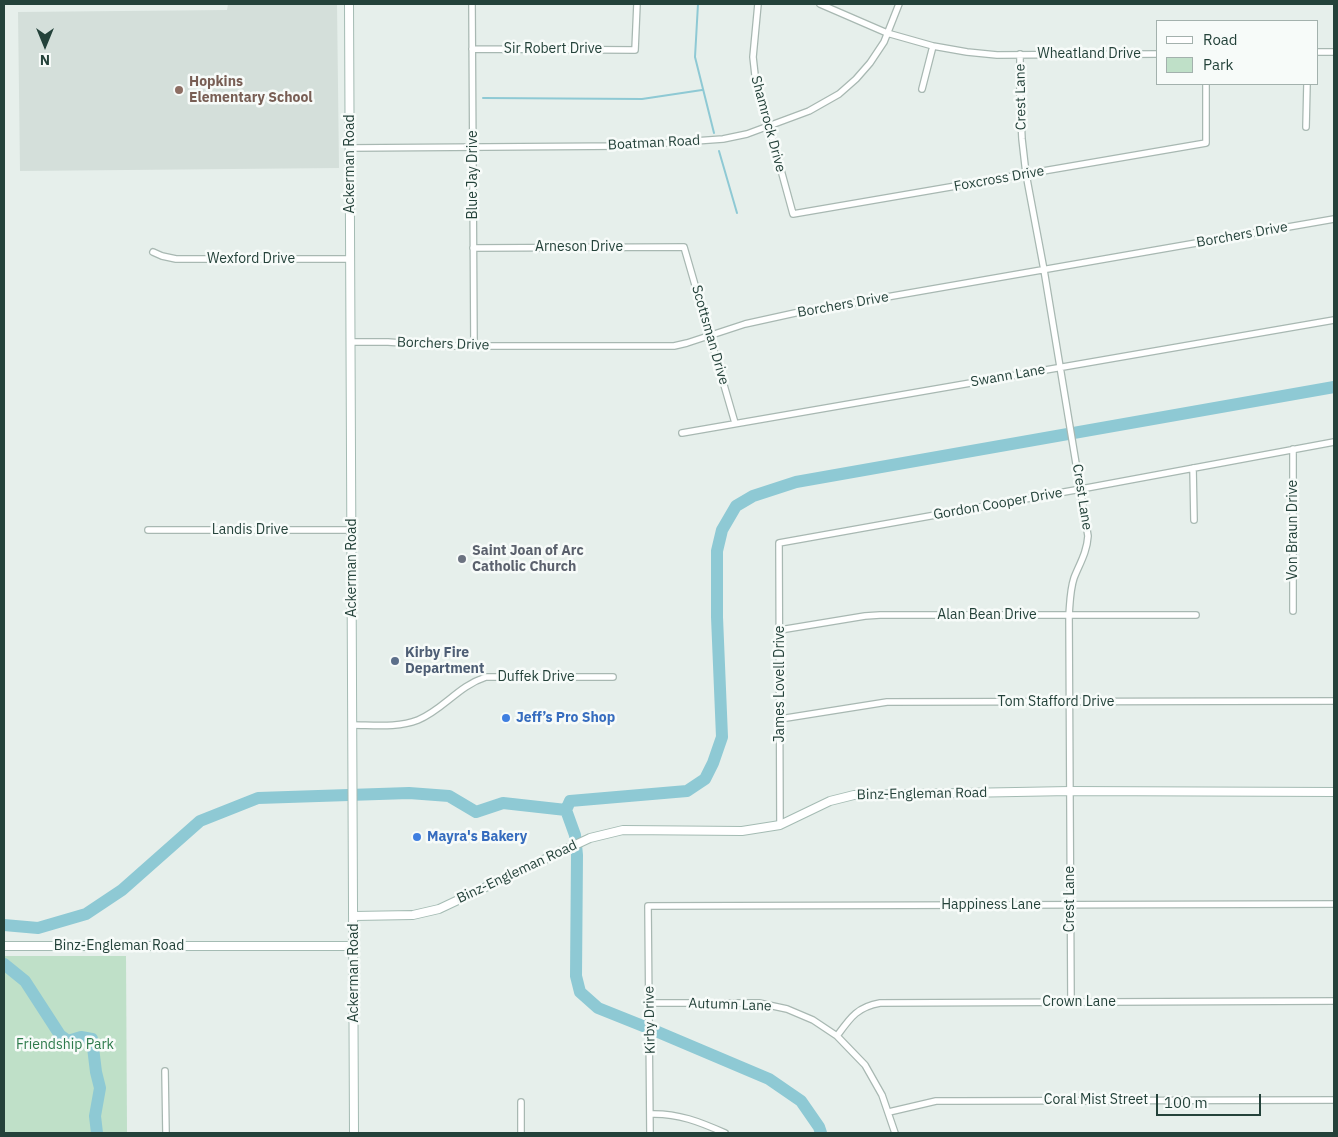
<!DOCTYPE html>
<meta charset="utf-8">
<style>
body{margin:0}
#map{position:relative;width:1338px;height:1137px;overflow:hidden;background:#e6efeb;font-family:"IBM Plex Sans",sans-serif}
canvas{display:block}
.frame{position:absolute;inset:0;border:5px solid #24423a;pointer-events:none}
.legend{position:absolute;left:1156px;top:20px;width:162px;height:65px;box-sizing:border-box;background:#f7fbf9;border:1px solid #a3b1ad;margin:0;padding:6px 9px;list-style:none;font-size:15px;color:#24423a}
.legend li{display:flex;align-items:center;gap:10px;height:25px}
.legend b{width:25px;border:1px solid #a3b1ad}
.north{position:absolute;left:20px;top:20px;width:50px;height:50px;-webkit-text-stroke:4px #f7fbf9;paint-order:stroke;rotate:180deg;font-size:14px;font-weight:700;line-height:20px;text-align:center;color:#24423a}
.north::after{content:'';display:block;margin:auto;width:18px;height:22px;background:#24423a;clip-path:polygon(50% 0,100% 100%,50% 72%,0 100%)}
.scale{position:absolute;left:1156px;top:1094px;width:105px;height:22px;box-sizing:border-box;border:2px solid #24423a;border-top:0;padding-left:6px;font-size:15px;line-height:18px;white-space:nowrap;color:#24423a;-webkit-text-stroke:4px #f7fbf9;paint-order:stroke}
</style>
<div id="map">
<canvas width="1338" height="1137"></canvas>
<div class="frame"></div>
<ul class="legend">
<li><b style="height:6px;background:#fff"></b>Road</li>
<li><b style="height:14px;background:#bfe0c8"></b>Park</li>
</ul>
<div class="north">N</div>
<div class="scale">100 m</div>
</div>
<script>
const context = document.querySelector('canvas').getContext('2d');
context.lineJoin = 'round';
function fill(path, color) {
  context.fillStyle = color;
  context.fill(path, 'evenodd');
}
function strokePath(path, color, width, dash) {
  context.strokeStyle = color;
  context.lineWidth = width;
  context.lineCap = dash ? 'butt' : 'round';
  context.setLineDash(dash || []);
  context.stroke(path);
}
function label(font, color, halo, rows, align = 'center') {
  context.font = font + ' "IBM Plex Sans",sans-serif';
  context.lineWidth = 5;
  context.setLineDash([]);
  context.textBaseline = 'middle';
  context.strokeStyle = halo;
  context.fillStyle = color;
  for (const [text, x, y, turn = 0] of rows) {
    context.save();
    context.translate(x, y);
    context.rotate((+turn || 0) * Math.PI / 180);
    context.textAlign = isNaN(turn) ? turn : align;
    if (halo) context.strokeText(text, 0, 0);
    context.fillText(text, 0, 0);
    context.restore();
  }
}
const built = new Path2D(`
 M228,4h109l2,164 -319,3 -2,-159 209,-2z`);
const green = new Path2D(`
 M4,956h122l1,177h-123z`);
const stream = new Path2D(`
 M698,4l-3,53 19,76
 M483,98l159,1 60,-9
 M719,151l18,62`);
const river = new Path2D(`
 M566,810l4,-9 117,-10 18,-12 8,-16 9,-26 -5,-120v-66l5,-21 14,-24 17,-10 43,-14 538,-95
 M4,925l34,3 48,-14 36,-24 78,-69 58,-23 151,-5 40,3 27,16 27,-9 63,7 9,25 2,20 -1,121 4,16 18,16 60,24 111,47 32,22 18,26 2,6
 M4,964l21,17 35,54 8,6 13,-4 11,2 4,33 4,16 -5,28 2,17`);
const street = new Path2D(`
 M472,4l2,342
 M758,4l-5,53 2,18 38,139 413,-71v-59
 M820,4l67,29 46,13 34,6 30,3 160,-1
 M472,49l163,1 2,-46
 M1317,52h17
 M1020,54v45l2,40 4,35 18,96 44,266c-1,16 -8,27 -14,42 -4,12 -4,25 -5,37l2,387
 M922,89l11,-43
 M1306,127l1,-43
 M349,148l276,-2 98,-7 24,-5 62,-23 30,-17 17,-15 14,-16 14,-21 15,-38
 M473,248l211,-1 51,176
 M153,252l9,4 14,3h174
 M350,342h38l55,4h231l13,-3 58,-19 50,-11 539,-94
 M682,433l652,-113
 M1293,449v162
 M1193,468l1,52
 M148,530h203
 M780,630l85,-14 15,-1h316
 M780,719l107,-17 447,-1
 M352,725c21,0 46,3 66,-5 25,-10 40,-34 68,-43h127
 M780,825l-1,-282 302,-54 253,-47
 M650,1003h109l28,6 26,11 24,16 28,29 17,30 13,38
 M837,1036c13,-18 20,-29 43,-33l454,-2
 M165,1071l1,62
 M521,1102v31
 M889,1112l47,-11h21l377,-1
 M650,1114c28,-1 50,8 75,19
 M650,1133l-2,-227 686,-2`);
const secondary = new Path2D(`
 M349,4l5,1129
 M354,916l59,-1 26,-6 151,-71 33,-8 119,1 38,-6 50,-24 24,-6 216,-4 264,1
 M4,946h350`);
const markers = [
 [179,90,5,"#8d6e63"],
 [462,559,5,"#6b7280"],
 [395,661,5,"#5c6f8a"],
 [506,718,5,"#3f7fe0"],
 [417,837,5,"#3f7fe0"]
];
const streetNames = [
 ["Sir Robert Drive",553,49],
 ["Wheatland Drive",1089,54],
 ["Crest Lane",1021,97,-91],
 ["Shamrock Drive",768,124,75],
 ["Boatman Road",654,143,-3],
 ["Ackerman Road",350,164,-90],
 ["Blue Jay Drive",473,175,-90],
 ["Foxcross Drive",999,179,-10],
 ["Borchers Drive",1242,235,-10],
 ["Arneson Drive",579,247],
 ["Wexford Drive",251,259],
 ["Borchers Drive",843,305,-10],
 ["Scottsman Drive",710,335,74],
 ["Borchers Drive",443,344,2],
 ["Swann Lane",1008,376,-10],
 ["Crest Lane",1082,497,81],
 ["Gordon Cooper Drive",998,504,-10],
 ["Landis Drive",250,530],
 ["Von Braun Drive",1293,530,-90],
 ["Ackerman Road",352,568,-90],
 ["Alan Bean Drive",987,615],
 ["Duffek Drive",536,677],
 ["James Lovell Drive",780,684,-90],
 ["Tom Stafford Drive",1056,702],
 ["Binz-Engleman Road",922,794,-1],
 ["Binz-Engleman Road",517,872,-25],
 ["Crest Lane",1070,899,-90],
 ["Happiness Lane",991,905],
 ["Binz-Engleman Road",119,946],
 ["Ackerman Road",354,973,-90],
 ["Crown Lane",1079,1002],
 ["Autumn Lane",730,1005,2],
 ["Kirby Drive",650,1020,-91],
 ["Coral Mist Street",1096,1100]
];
const educationNames = [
 ["Hopkins",189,82],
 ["Elementary School",189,98]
];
const worshipNames = [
 ["Saint Joan of Arc",472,551],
 ["Catholic Church",472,567]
];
const serviceNames = [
 ["Kirby Fire",405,653],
 ["Department",405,669]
];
const shopNames = [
 ["Jeff’s Pro Shop",516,718],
 ["Mayra's Bakery",427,837]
];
const parkNames = [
 ["Friendship Park",65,1045]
];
fill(built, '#d4dfda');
fill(green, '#bfe0c8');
strokePath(stream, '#8ec9d4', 2);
strokePath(river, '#8ec9d4', 12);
strokePath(street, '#a8b8b2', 8);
strokePath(secondary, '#a4bbb3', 10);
strokePath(street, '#fff', 5.5);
strokePath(secondary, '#fff', 8);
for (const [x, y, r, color] of markers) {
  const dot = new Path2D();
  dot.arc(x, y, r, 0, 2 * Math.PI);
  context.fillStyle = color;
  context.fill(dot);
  strokePath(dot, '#f7fbf9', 2);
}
label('14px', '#24423a', '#f7fbf9', streetNames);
label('bold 14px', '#785e54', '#f7fbf9', educationNames, 'left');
label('bold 14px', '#5b616d', '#f7fbf9', worshipNames, 'left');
label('bold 14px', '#4e5e75', '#f7fbf9', serviceNames, 'left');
label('bold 14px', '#366cbe', '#f7fbf9', shopNames, 'left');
label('14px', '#2d7a4b', '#f7fbf9', parkNames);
</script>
